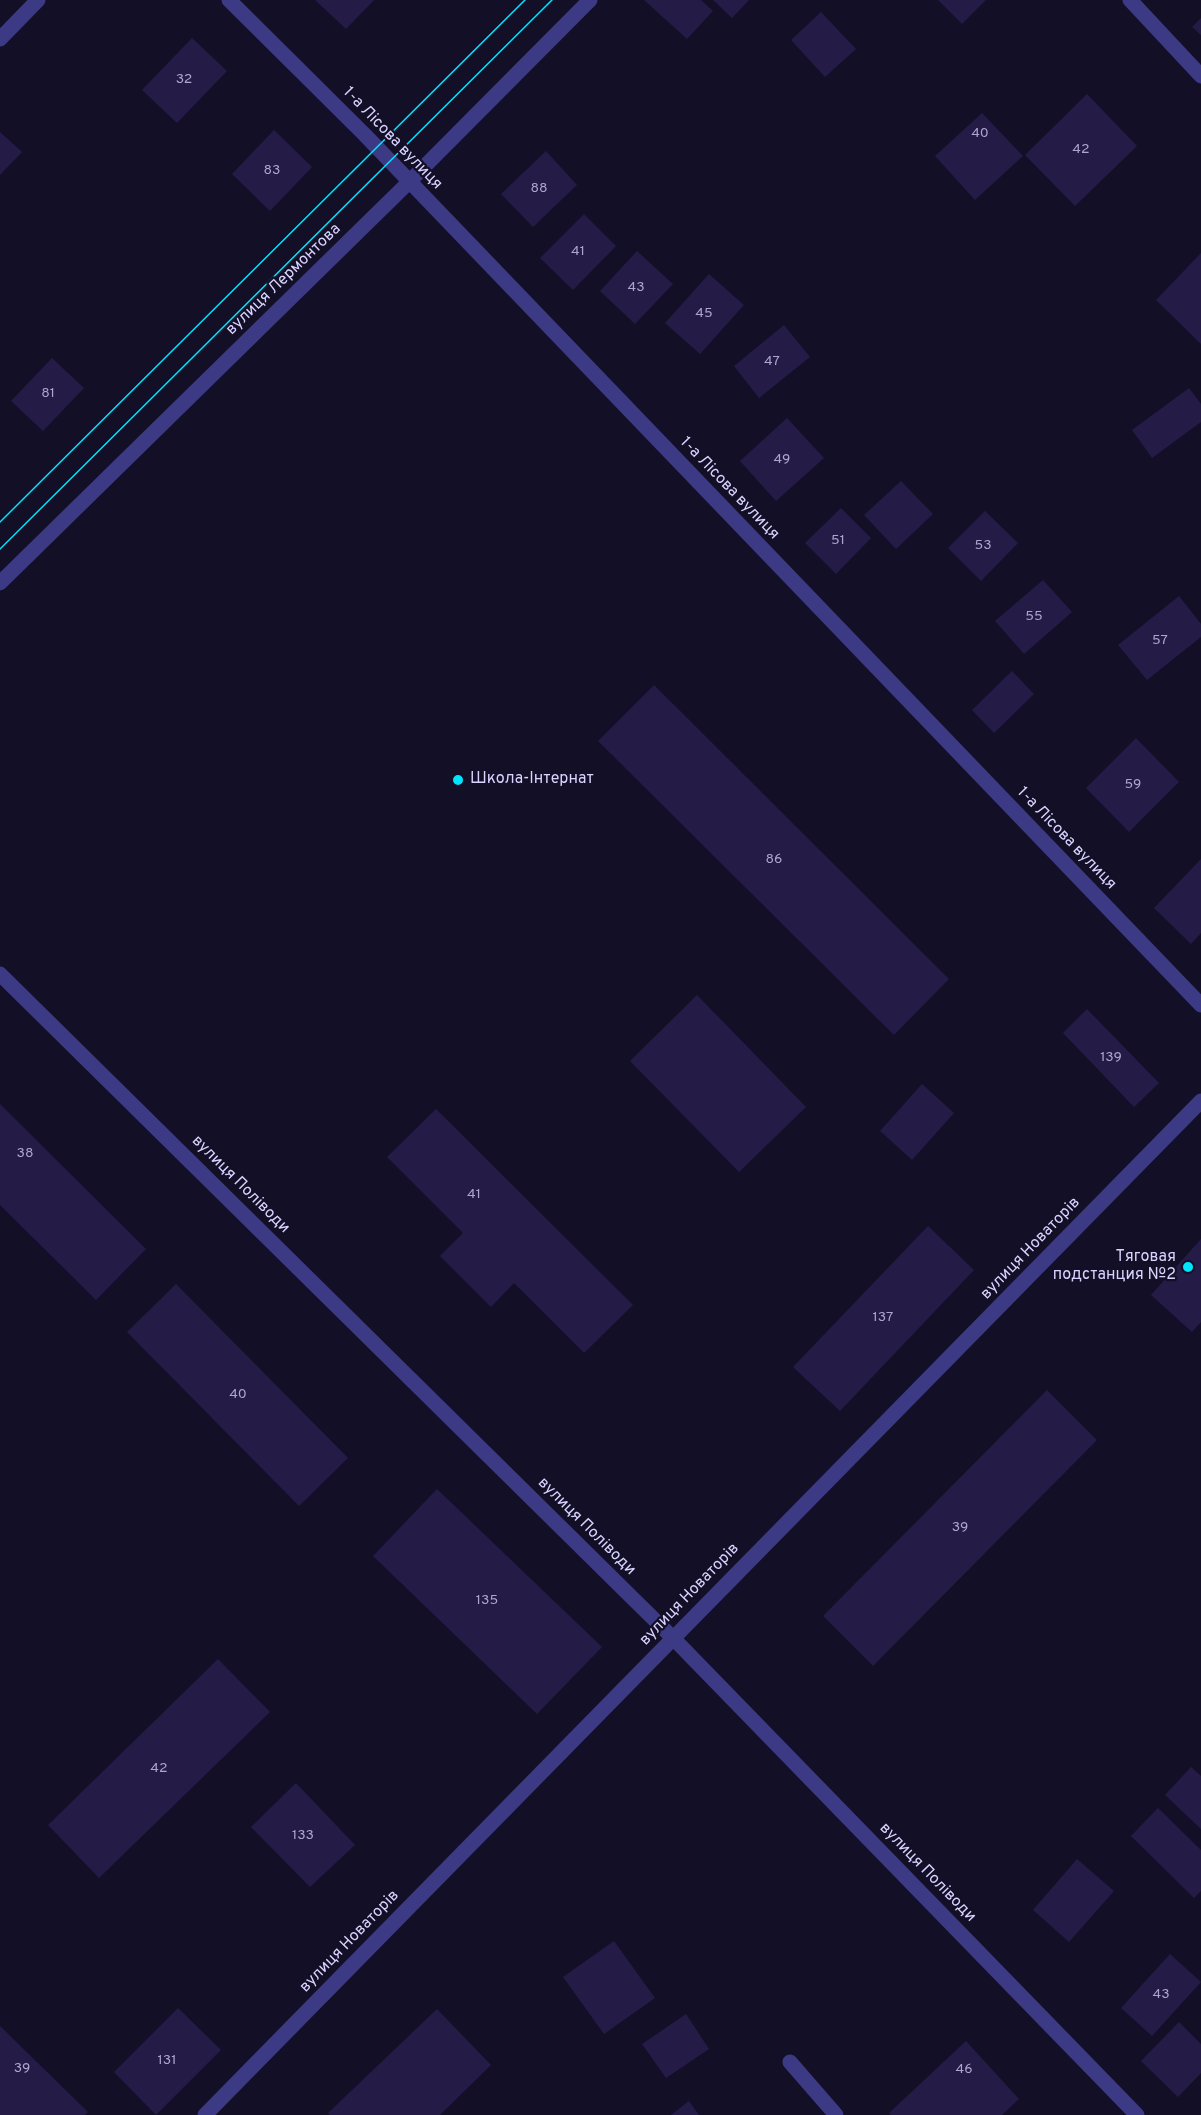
<!DOCTYPE html>
<meta charset="utf-8">
<style>
body{margin:0}
canvas{display:block;background:#130f26}
</style>
<canvas width="1201" height="2115"></canvas>
<script>
const context = document.querySelector('canvas').getContext('2d');
context.lineJoin = 'round';
function fill(path, color) {
  context.fillStyle = color;
  context.fill(path, 'evenodd');
}
function strokePath(path, color, width, dash) {
  context.strokeStyle = color;
  context.lineWidth = width;
  context.lineCap = dash ? 'butt' : 'round';
  context.setLineDash(dash || []);
  context.stroke(path);
}
function label(font, color, halo, rows, align = 'center') {
  context.font = font + ' Overpass,sans-serif';
  context.lineWidth = 4.5;
  context.setLineDash([]);
  context.textBaseline = 'middle';
  context.strokeStyle = halo;
  context.fillStyle = color;
  for (const [text, x, y, turn = 0] of rows) {
    context.save();
    context.translate(x, y);
    context.rotate((+turn || 0) * Math.PI / 180);
    context.textAlign = isNaN(turn) ? turn : align;
    if (halo) context.strokeText(text, 0, 0);
    context.fillText(text, 0, 0);
    context.restore();
  }
}
const building = new Path2D(`
 M315,0h59l-28,29z
 M644,0h57l12,11 -26,28z
 M713,0h36l-17,18z
 M938,0h48l-24,24z
 M821,12l35,37 -31,28 -34,-37z
 M1201,18v17l-9,-8z
 M192,38l35,33 -50,52 -35,-33z
 M1087,94l50,52 -62,60 -50,-51z
 M982,113l41,43 -48,44 -40,-44z
 M274,130l38,37 -42,44 -38,-37z
 M0,132l22,20 -22,23z
 M546,151l31,34 -44,42 -32,-33z
 M584,214l32,32 -43,44 -33,-32z
 M637,251l36,33 -38,40 -35,-33z
 M1201,253v91l-45,-44z
 M709,274l35,31 -44,49 -35,-31z
 M784,325l26,32 -51,41 -25,-32z
 M52,358l32,30 -41,43 -32,-30z
 M1189,388l12,16v18l-49,36 -20,-28z
 M787,418l37,40 -48,43 -36,-40z
 M901,481l32,33 -37,35 -32,-34z
 M841,508l30,30 -35,36 -31,-31z
 M985,511l33,32 -37,38 -33,-33z
 M1043,580l29,32 -48,42 -29,-33z
 M1179,596l22,28v13l-54,43 -29,-35z
 M1012,671l22,23 -40,39 -22,-23z
 M654,685l295,294 -55,56 -296,-294z
 M1136,738l43,44 -50,50 -43,-44z
 M1201,859v74l-10,11 -37,-36z
 M697,995l109,112 -67,65 -109,-111z
 M1087,1009l72,74 -25,24 -71,-74z
 M922,1084l32,29 -42,47 -32,-29z
 M0,1104l146,145 -50,51 -96,-95z
 M436,1109l197,196 -49,48 -70,-70 -23,24 -51,-51 23,-23 -76,-76z
 M928,1226l46,44 -134,141 -47,-44z
 M1201,1239v83l-9,10 -41,-37z
 M176,1284l172,174 -49,48 -172,-174z
 M1047,1390l50,50 -224,226 -50,-50z
 M437,1489l165,158 -65,67 -164,-158z
 M218,1659l52,53 -171,166 -51,-53z
 M1191,1767l10,9v53l-36,-34z
 M296,1783l59,62 -45,42 -59,-60z
 M1158,1808l43,42v41l-7,7 -63,-62z
 M1077,1859l37,32 -45,51 -36,-32z
 M614,1941l41,57 -51,36 -41,-57z
 M1170,1954l31,28 -49,54 -31,-28z
 M178,2008l43,42 -65,65 -42,-43z
 M437,2009l54,56 -51,50h-110l-2,-2z
 M686,2014l23,35 -43,29 -24,-34z
 M1179,2022l22,22v29l-23,24 -37,-36z
 M0,2026l88,86 -3,3h-85z
 M966,2041l53,58 -17,16h-111l-2,-2z
 M689,2101l10,14h-28z`);
const street = new Path2D(`
 M229,0l136,135 836,870
 M1130,0l71,76
 M0,39l38,-39
 M0,583l408,-400 182,-183
 M0,974l673,664 464,477
 M790,2062l46,53
 M205,2115l996,-1014`);
const tram = new Path2D(`
 M0,522l525,-522
 M0,549l552,-549`);
const markers = [
 [458,780,6,"#00e5ff"],
 [1188,1267,6,"#00e5ff"]
];
const numberNames = [
 ["32",184,80],
 ["40",980,134],
 ["42",1081,150],
 ["83",272,171],
 ["88",539,189],
 ["41",578,252],
 ["43",636,288],
 ["45",704,314],
 ["47",772,362],
 ["81",48,394],
 ["49",782,460],
 ["51",838,541],
 ["53",983,546],
 ["55",1034,617],
 ["57",1160,641],
 ["59",1133,785],
 ["86",774,860],
 ["139",1111,1058],
 ["38",25,1154],
 ["41",474,1195],
 ["137",883,1318],
 ["40",238,1395],
 ["39",960,1528],
 ["135",487,1601],
 ["42",159,1769],
 ["133",303,1836],
 ["43",1161,1995],
 ["131",167,2061],
 ["39",22,2069],
 ["46",964,2070]
];
const streetNames = [
 ["1-а Лісова вулиця",392,139,46],
 ["вулиця Лермонтова",284,280,-44],
 ["1-а Лісова вулиця",729,489,46],
 ["1-а Лісова вулиця",1066,839,46],
 ["вулиця Поліводи",240,1185,45],
 ["вулиця Новаторів",1031,1249,-46],
 ["вулиця Поліводи",586,1527,45],
 ["вулиця Новаторів",690,1595,-46],
 ["вулиця Поліводи",927,1873,46],
 ["вулиця Новаторів",350,1942,-46]
];
const poiNames = [
 ["Школа-Інтернат",470,780],
 ["Тяговая",1176,1258,"right"],
 ["подстанция №2",1176,1276,"right"]
];
fill(building, '#241b47');
strokePath(street, '#3d3a85', 15);
strokePath(tram, '#00e5ff', 1.5);
for (const [x, y, r, color] of markers) {
  const dot = new Path2D();
  dot.arc(x, y, r, 0, 2 * Math.PI);
  context.fillStyle = color;
  context.fill(dot);
  strokePath(dot, '#130f26', 2);
}
label('14px', '#aca6d1', null, numberNames);
label('16px', '#d9d4ff', '#130f26', streetNames);
label('16px', '#d9d4ff', '#130f26', poiNames, 'left');
</script>
